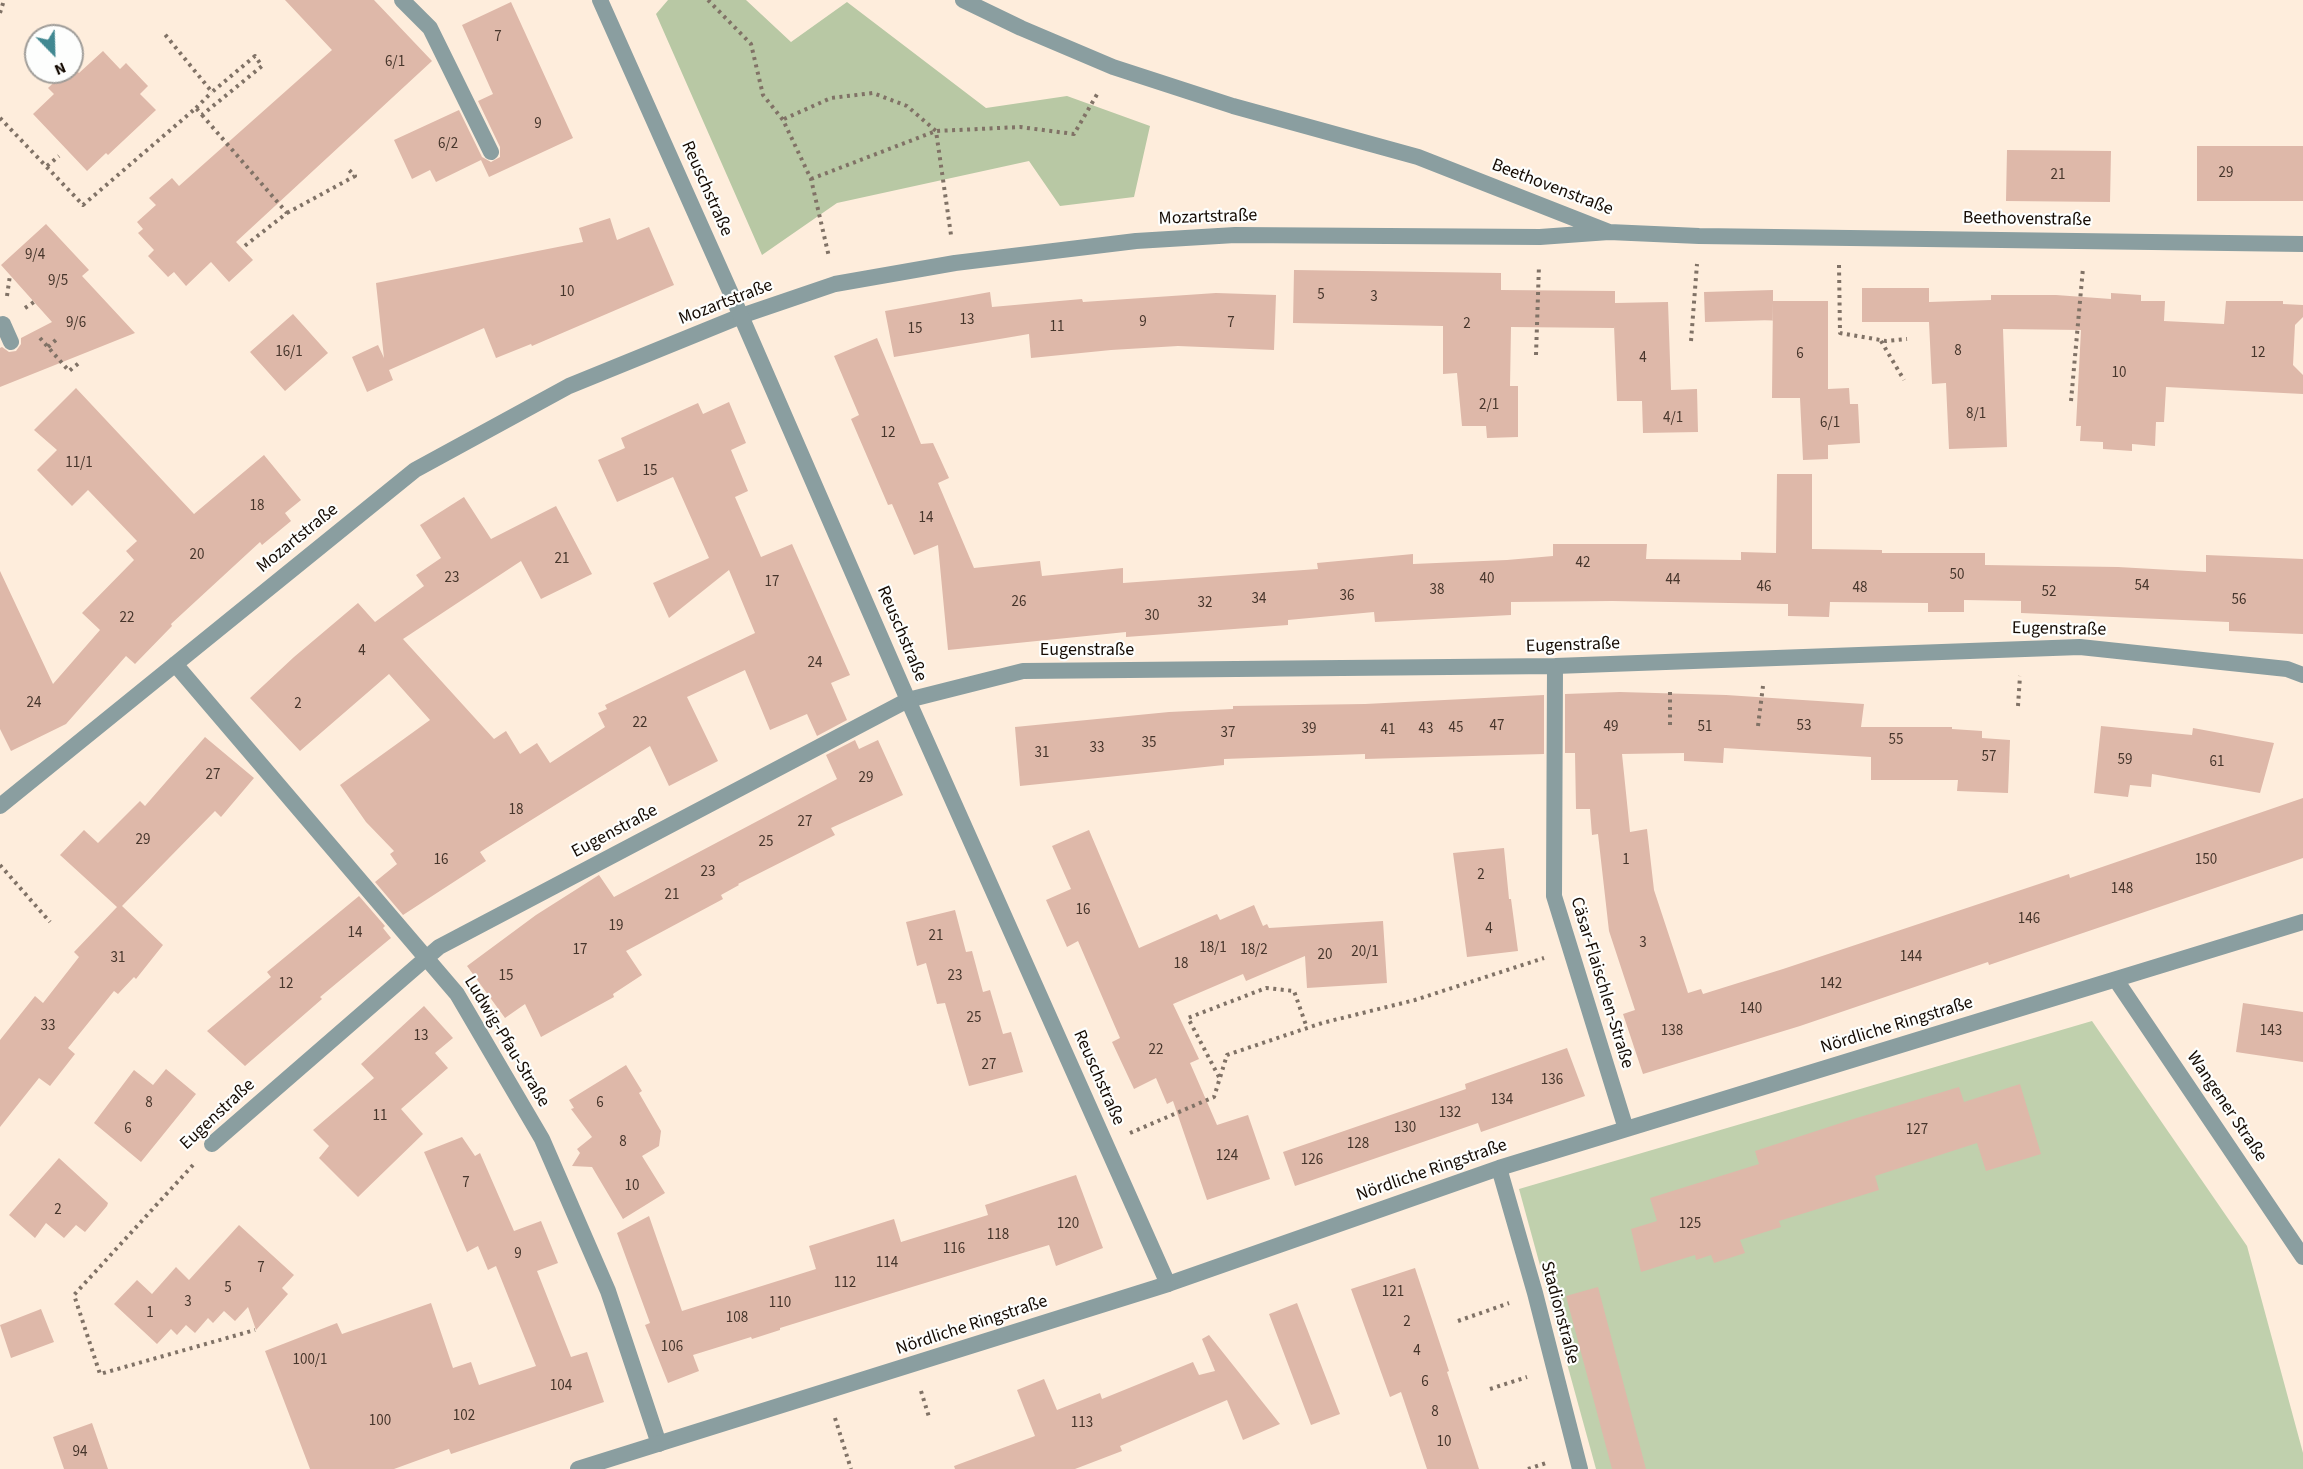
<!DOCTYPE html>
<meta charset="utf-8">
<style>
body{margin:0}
#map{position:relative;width:2303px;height:1469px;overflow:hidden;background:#feeddc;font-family:"Source Sans 3",sans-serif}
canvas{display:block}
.north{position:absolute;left:24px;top:24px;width:60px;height:60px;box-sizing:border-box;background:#fdfefd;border:2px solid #a09d99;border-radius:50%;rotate:157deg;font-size:16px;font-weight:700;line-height:24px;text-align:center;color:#150b03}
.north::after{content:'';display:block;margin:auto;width:21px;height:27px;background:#418891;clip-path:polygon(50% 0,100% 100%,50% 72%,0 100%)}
</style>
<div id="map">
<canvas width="2303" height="1469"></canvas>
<div class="north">N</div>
</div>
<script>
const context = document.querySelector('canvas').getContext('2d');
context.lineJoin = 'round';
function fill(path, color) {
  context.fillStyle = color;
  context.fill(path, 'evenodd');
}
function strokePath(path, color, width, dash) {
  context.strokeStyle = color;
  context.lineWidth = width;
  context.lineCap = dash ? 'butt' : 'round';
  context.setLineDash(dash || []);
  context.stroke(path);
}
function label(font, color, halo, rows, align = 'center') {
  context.font = font + ' "Source Sans 3",sans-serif';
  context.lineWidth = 4.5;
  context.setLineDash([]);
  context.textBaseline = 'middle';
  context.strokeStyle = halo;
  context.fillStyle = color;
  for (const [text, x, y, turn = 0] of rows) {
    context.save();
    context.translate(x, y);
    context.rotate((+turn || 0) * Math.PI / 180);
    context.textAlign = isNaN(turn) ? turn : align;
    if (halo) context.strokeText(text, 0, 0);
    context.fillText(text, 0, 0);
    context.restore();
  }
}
const green = new Path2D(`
 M2092,1021l155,225 56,207v16h-707l-77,-280z`);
const forest = new Path2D(`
 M668,0h78l45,42 56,-40 139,106 81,-12 83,30 -16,71 -74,9 -31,-45 -192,42 -75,52 -106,-241z`);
const building = new Path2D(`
 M285,0h89l58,61 -196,181 17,18 -24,22 -18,-20 -25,24 -12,-14 -6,5 -20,-21 6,-6 -16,-17 5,-4 -6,-7 19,-17 -7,-7 23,-20 7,8 153,-136z
 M511,2l62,136 -84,39 -8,-17 -45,22 -6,-12 -18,9 -18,-39 65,-30 23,47 9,5 9,-5v-10l-22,-46 15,-7 -31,-69z
 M103,51l17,18 6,-6 22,23 -8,8 16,16 -48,45 -2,-2 -19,18 -54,-57 21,-20 -6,-6 17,-16h7v-6l7,7z
 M2197,146h106v55h-106z
 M2007,150l104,1 -1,51 -104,-1z
 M610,218l7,22 32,-13 25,58 -142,61 -1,-2 -35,14 -12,-30 -95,42 4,10 -26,12 -15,-35 26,-12 6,13 -8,-75 207,-41 -4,-14z
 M46,224l43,46 -7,6 53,57 -135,54v-39l2,-1 7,5 7,-1 5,-7v-6l31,-16 -51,-57z
 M1294,270l207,3v17l114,1v12l53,-1 3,88 26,-1 1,43 -55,1 -1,-32h-25l-3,-76v3l-103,-1 -1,59h8v51l-31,1 -1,-12h-24l-5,-53 -14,1v-48l-150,-3z
 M1862,288h67v14l62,-2v-5h65l55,4v-6l30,2v6h24l-1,20 60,3 2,-23h57v3l20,1v12l-8,8 -2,40 10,10v19l-137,-7 -2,35h-8l-1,24 -23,-2v7l-29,-2v-7l-23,-1 1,-15h-5l5,-96 -78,-1 4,118 -58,2 -3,-66 -14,1 -3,-62h-67z
 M1773,290v30l-68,2 -1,-30z
 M990,292l2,15 90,-8 1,3 133,-9 60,2 -2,55 -96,-4 -67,4 -80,8 -2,-24 -135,23 -9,-46z
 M1773,301h55v88l21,-1 1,16h8l2,39 -32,2v14l-25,1 -3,-62h-28z
 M293,314l35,39 -43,38 -35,-39z
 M877,338l44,106 12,-1 16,35 -11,5 36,85 66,-7 2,15 81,-8v15l195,-14 -1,-6 96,-9v10l94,-4 46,-4v-12h94l-1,15 95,1v-8l35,1 1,-79h35v75l70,1v3h103v12l133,2 88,5v-17l97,4v75l-74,-3v-9l-208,-9v-12l-57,-1v12h-36v-9l-98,-1 -1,15 -41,-1v-12l-176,-3 -101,1v13l-136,7 -1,-10 -86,8v5l-162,12v-5l-178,18 -10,-105 -24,10 -22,-51 -4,1 -37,-86 8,-4 -25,-59z
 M76,388l118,126 70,-59 37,45 -16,13 6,8 -29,24 -2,-3 -89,82 1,2 -37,38 -9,-8 -60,68 -55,27 -11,-22v-158l53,113 47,-54 -18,-17 52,-53 -8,-9 11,-10 -49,-51 -16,16 -35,-36 20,-20 -23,-20z
 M729,402l17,41 -15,7 17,41 -13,6 26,60 31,-13 58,131 -19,8 16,37 -30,16 -10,-22 -37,16 -25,-60 -58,27 31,64 -49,25 -19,-40 -170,106 6,9 -83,54 -28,-33 22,-18 -7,-10 4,-3 -28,-29 -26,-37 90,-65 -41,-46 -89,77 -50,-53 44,-41 64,-54 17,19 49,-36 -8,-11 25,-17 -21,-33 44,-28 27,42 65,-33 36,68 -51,25 -20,-38 -118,78 91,100 12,-8 14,23 17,-11 13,20 55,-36 -7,-14 9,-4 -2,-4 150,-72 -26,-63 -60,48 -16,-35 56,-25 -36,-81 -56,25 -19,-42 27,-12 -4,-10 77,-35 5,11z
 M1620,692l106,3 138,9 -3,23h91v2l30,2v7l28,2 -2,53 -51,-2 1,-11h-87v-23l-147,-9 -1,15 -39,-2v-8l-62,1 8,78 17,-3 7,61 34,103 13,-4 2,5 80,-25 286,-95 1,4 233,-80v60l-314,107 -1,-3 -188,64 -157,48 -20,-60 12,-4 -26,-79 -11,-97 -6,1 -2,-26h-14l-1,-56h-10v-59z
 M1544,695v59l-179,5v-5l-141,5v6l-204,21 -5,-59 154,-15 64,-3v-3l132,-2z
 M2101,726l91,9 1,-7 81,15 -14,50 -108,-19 -1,13 -21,-2 -2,12 -34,-4z
 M205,737l49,41 -33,39 -6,-6 -93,95 41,39 -27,34 -2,-2 -16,17 -4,-3 -46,57 7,6 -25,32 -11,-8 -39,49v-87l35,-44 8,7 36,-46 -5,-5 43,-45 -57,-52 24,-25 14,13 42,-42 5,5z
 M855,740l4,9 19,-9 25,55 -72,33 4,7 -97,49 1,1 -18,10 2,4 -97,52 16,24 -29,19 1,3 -73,40 -16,-33 -20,14 -38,-52 69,-51 63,-40 15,22 223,-118 -11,-24z
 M1089,830l50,118 78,-34 3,6 34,-15 9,21 4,-2 2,4 114,-7 4,62 -80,5 -2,-32 -59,25 -3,-7 -70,30 26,55 -9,4 27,62 31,-10 22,64 -63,21 -34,-99 -6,3 -11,-26 -22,11 -22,-47 8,-4 -42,-97 -11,6 -21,-47 25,-11 -19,-43z
 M1504,848l5,51h2l7,52 -51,6 -14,-104z
 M359,896l26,30 -2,2 8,10 -71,59 2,2 -77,67 -38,-35 64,-54 -4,-5z
 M955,910l11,42 6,-1 11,41 7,-2 13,44 8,-2 12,40 -54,14 -24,-83 -8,1 -11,-41 -9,3 -11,-44z
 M2243,1003l60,9v50l-67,-10z
 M424,1006l29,32 -18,15 13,15 -47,41 22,25 -65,63 -39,-39 10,-12 -16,-16 61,-52 -13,-14z
 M1567,1048l18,48 -104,36 -3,-9 -183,63 -12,-34 183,-63 -1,-5z
 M626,1065l16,26 -3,2 22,38 -2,15 -17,10 23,37 -42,26 -31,-52 -20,-1 8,-13 -3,-4 15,-12 -21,-28 3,-1 -5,-8z
 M166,1069l30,25 -55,68 -47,-39 40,-53 19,15z
 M2020,1084l21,70 -55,17 -9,-28 -102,33 4,14 -100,31 2,6 -41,13 5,13 -31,10 -3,-8 -15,5 -1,-5 -54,17 -10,-43 26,-8 -7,-23 109,-34 -4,-13 95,-31 109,-33 5,15z
 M462,1137l13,19 5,-3 34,78 27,-10 17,42 -21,8 34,86 16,-5 17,50 -153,52 -2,-5 -55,20h-84l-45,-118 72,-28 5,11 89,-31 22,65 18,-6 8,23 57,-19 -40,-100 -8,4 -10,-24 -11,6 -43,-100z
 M59,1158l49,45 -1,3 -22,26 -9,-7 -12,13 -18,-15 -11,15 -26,-23z
 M1076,1175l27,73 -47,18 -7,-21 -137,42 -132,41v2l-28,9 -1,-2 -58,18 6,16 -31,12 -23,-58 5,-2 -33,-90 32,-17 33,95 134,-42 -7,-23 85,-27 7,23 87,-27 -3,-10z
 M239,1225l55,50 -12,13 6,6 -32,36 -8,-23 -13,14 -11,-10 -11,12 -5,-5 -13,15 -9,-8 -9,10 -6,-6 -14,15 -43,-40 23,-24 15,14 24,-27 13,13z
 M1415,1268l34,103 -2,1 32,97h-52l-26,-77 -11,5 -39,-108z
 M1598,1287l48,182h-34l-46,-173z
 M1297,1303l43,111 -29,11 -42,-111z
 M41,1309l13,33 -43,16 -11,-33z
 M1209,1335l71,89 -37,16 -16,-40 -107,46 2,5 -47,18h-120l-1,-3 81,-30 -18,-46 27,-11 13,31 43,-17 2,6 91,-37 6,13 16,-4 -13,-32z
 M92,1423l16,46h-44l-11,-32z`);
const path = new Path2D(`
 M708,0l43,44 12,51 20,25 28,59 18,78
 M0,13l4,-13
 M196,108l16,-16
 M202,115l85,98 -45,35
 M0,118l83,87 113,-97 6,7 60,-49 -7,-10 -43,36 -49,-60
 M784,119l47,-21 42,-5 34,13 29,25 15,104
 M47,166l12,-10
 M811,179l125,-48 84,-4 54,7 25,-43
 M287,213l68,-37 -8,-8
 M1839,265l1,68 46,8 21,-2
 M7,296l3,-21
 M25,308l9,-6
 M40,338l29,33 10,-8
 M1691,341l6,-77
 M1881,341l23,39
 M48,347l9,-8
 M1536,355l3,-90
 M2071,401l12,-133
 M2018,706l2,-30
 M1670,725v-35
 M1758,726l5,-40
 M0,865l50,57
 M1219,1077l-31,-59 78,-30 28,3 13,37
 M1130,1133l84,-36 13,-42 95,-32 93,-23 129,-42
 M193,1165l-119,130 26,79 155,-44
 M1458,1321l51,-18
 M1490,1389l37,-12
 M921,1391l8,26
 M835,1418l16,51
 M1528,1469l21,-7`);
const service = new Path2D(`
 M0,326l3,-2 8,18`);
const minor = new Path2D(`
 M402,0l28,28 61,124
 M963,0l58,28 92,39 120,39 185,51 191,75 90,4 604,8
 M175,664l282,330 85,145 66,152 51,153
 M1555,666l-1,230 72,233
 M0,806l415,-336 154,-84 172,-70 94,-32 120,-21 181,-22 99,-6 305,2 69,-5
 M2116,980l187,277
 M212,1144l227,-197 469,-247 115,-29 532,-5 525,-19 207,22 16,6
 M1499,1168l36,125 45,176
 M1168,1284l331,-116 804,-246`);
const tertiary = new Path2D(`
 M578,1469l590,-185 -260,-584 -167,-384 -141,-316`);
const numberNames = [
 ["7",498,38],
 ["6/1",395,63],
 ["9",538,125],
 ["6/2",448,145],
 ["29",2226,174],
 ["21",2058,176],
 ["9/4",35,256],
 ["9/5",58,282],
 ["10",567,293],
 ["5",1321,296],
 ["3",1374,298],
 ["13",967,321],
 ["9",1143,323],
 ["9/6",76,324],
 ["7",1231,324],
 ["2",1467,325],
 ["11",1057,328],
 ["15",915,330],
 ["8",1958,352],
 ["16/1",289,353],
 ["12",2258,354],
 ["6",1800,355],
 ["4",1643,359],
 ["10",2119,374],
 ["2/1",1489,406],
 ["8/1",1976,415],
 ["4/1",1673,419],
 ["6/1",1830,424],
 ["12",888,434],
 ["11/1",79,464],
 ["15",650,472],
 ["18",257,507],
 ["14",926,519],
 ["20",197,556],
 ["21",562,560],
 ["42",1583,564],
 ["50",1957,576],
 ["23",452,579],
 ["40",1487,580],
 ["44",1673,581],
 ["17",772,583],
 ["54",2142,587],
 ["46",1764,588],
 ["48",1860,589],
 ["38",1437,591],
 ["52",2049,593],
 ["36",1347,597],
 ["34",1259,600],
 ["56",2239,601],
 ["26",1019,603],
 ["32",1205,604],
 ["30",1152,617],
 ["22",127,619],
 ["4",362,652],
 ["24",815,664],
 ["24",34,704],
 ["2",298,705],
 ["22",640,724],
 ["47",1497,727],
 ["53",1804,727],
 ["49",1611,728],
 ["51",1705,728],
 ["45",1456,729],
 ["39",1309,730],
 ["43",1426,730],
 ["41",1388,731],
 ["37",1228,734],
 ["55",1896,741],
 ["35",1149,744],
 ["33",1097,749],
 ["31",1042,754],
 ["57",1989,758],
 ["59",2125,761],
 ["61",2217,763],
 ["27",213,776],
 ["29",866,779],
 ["18",516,811],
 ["27",805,823],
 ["29",143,841],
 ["25",766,843],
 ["16",441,861],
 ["1",1626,861],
 ["150",2206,861],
 ["23",708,873],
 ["2",1481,876],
 ["148",2122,890],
 ["21",672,896],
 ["16",1083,911],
 ["146",2029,920],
 ["19",616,927],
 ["4",1489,930],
 ["14",355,934],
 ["21",936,937],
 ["3",1643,944],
 ["18/1",1213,949],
 ["17",580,951],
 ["18/2",1254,951],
 ["20/1",1365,953],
 ["20",1325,956],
 ["144",1911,958],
 ["31",118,959],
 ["18",1181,965],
 ["15",506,977],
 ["23",955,977],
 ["12",286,985],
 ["142",1831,985],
 ["140",1751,1010],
 ["25",974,1019],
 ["33",48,1027],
 ["138",1672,1032],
 ["143",2271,1032],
 ["13",421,1037],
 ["22",1156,1051],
 ["27",989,1066],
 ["136",1552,1081],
 ["134",1502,1101],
 ["8",149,1104],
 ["6",600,1104],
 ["132",1450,1114],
 ["11",380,1117],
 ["130",1405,1129],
 ["6",128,1130],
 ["127",1917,1131],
 ["8",623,1143],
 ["128",1358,1145],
 ["124",1227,1157],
 ["126",1312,1161],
 ["7",466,1184],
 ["10",632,1187],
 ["2",58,1211],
 ["120",1068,1225],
 ["125",1690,1225],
 ["118",998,1236],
 ["116",954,1250],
 ["9",518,1255],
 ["114",887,1264],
 ["7",261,1269],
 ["112",845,1284],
 ["5",228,1289],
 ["121",1393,1293],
 ["3",188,1303],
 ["110",780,1304],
 ["1",150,1314],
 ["108",737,1319],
 ["2",1407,1323],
 ["106",672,1348],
 ["4",1417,1352],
 ["100/1",310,1361],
 ["6",1425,1383],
 ["104",561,1387],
 ["8",1435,1413],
 ["102",464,1417],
 ["100",380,1422],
 ["113",1082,1424],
 ["10",1444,1443],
 ["94",80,1453]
];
const streetNames = [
 ["Beethovenstraße",1552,188,21],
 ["Reuschstraße",706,189,66],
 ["Mozartstraße",1208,218,-2],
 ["Beethovenstraße",2027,220,1],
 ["Mozartstraße",726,303,-21],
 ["Mozartstraße",298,539,-39],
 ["Eugenstraße",2059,630,1],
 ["Reuschstraße",901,634,67],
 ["Eugenstraße",1573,646,-2],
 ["Eugenstraße",1087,651],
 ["Eugenstraße",615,832,-28],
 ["Cäsar-Flaischlen-Straße",1601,983,73],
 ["Nördliche Ringstraße",1897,1026,-17],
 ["Ludwig-Pfau-Straße",506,1042,59],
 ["Reuschstraße",1098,1078,66],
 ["Wangener Straße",2226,1107,56],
 ["Eugenstraße",218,1115,-43],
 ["Nördliche Ringstraße",1432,1171,-19],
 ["Stadionstraße",1559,1313,75],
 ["Nördliche Ringstraße",972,1326,-18]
];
fill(green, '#c0d0ad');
fill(forest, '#b8c8a4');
fill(building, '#deb8a9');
strokePath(path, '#807266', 4, [3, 4.5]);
strokePath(service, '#8a9ea0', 16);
strokePath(minor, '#8a9ea0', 16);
strokePath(tertiary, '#8a9ea0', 16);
label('15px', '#47362c', null, numberNames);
label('18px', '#150b03', '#fdfefd', streetNames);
</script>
